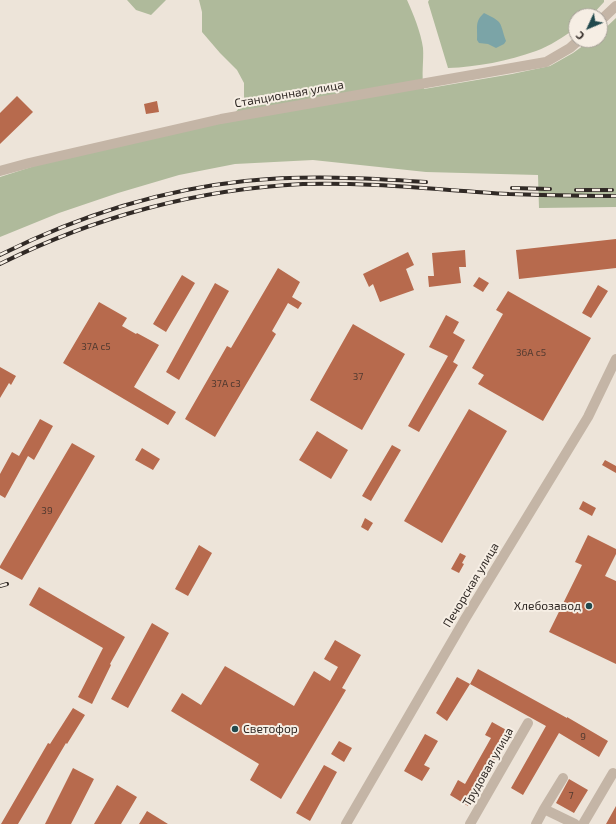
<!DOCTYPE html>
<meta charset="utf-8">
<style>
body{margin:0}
#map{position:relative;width:616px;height:824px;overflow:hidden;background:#ede4d9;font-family:"Exo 2",sans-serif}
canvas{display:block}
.north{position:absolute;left:568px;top:8px;width:40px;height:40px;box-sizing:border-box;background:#f6eee4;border:1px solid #a7a098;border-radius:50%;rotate:226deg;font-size:11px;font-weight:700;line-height:16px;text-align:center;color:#312a26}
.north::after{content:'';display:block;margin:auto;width:14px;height:18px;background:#21494d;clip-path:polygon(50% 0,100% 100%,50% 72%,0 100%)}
</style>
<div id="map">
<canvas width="616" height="824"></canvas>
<div class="north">С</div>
</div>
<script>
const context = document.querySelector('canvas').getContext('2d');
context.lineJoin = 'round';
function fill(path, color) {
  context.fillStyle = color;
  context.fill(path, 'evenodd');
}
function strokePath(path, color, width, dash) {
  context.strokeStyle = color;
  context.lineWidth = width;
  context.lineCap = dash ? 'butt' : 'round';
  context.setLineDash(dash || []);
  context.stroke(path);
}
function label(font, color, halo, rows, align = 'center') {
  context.font = font + ' "Exo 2",sans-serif';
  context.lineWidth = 4;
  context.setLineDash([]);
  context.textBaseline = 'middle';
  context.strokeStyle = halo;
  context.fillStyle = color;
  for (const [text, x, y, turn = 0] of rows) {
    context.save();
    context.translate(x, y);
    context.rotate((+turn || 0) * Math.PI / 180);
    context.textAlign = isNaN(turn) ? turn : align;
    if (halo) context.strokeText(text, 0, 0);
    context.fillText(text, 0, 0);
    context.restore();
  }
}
const green = new Path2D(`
 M127,0h39l-15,15 -15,-5z
 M199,0h208c6,13 14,33 16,48 1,13 -2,27 1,41l88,-15 38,-8 23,-13 18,-13h9v-7l16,-15v189l-77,1 -1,-33 -112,-3 -113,-12 -78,4 -56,11 -61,18 -59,20 -59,24v-60l47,-15 182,-43 15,-16v-20l-7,-13 -17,-17 -18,-21v-20z
 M429,0h175v2l-13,14h-15v12c-13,9 -26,18 -40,23 -28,10 -59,16 -88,17l-20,-66z`);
const water = new Path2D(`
 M484,13c20,10 15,8 22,28l-2,3 -8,4 -8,-4 -9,-1 -2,-3c1,-12 -3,-18 7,-27z`);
const building = new Path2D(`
 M17,96l16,16 -33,32v-31z
 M157,101l2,11 -13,2 -2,-10z
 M616,239v29l-97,11 -3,-29z
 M465,250l1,17h-7l2,16 -32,4 -1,-11h6l-2,-23z
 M408,252l6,13 -8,4 8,21 -34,12 -7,-18 -4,3 -6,-13z
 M278,268l22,14 -8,15 10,6 -4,6 -10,-6 -16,28 4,3 -61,103 -30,-18 42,-73 4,2z
 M182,275l13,8 -29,49 -13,-8z
 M479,277l10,6 -6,9 -10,-6z
 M215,283l14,8 -50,89 -13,-8z
 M598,285l10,6 -17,27 -9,-5z
 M508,291l83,47 -48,83 -65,-37 6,-9 -12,-7 31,-54 -7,-4z
 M99,302l28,16 -5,8 14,8 1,-1 22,12 -25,42 42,25 -8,13 -105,-62z
 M446,315l13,7 -6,11 12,7 -12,22 5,3 -39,67 -11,-6 40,-70 -19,-9z
 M353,324l52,30 -43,76 -52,-30z
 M0,367l16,9 -5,9 -2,-2 -9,15z
 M469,409l38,22 -65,112 -38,-22z
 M40,419l13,7 -19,34 -6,-4 -23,42 -5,-3v-21l12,-22 7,4z
 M317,431l31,19 -17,29 -32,-19z
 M72,443l23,13 -73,124 -22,-12v-2z
 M392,445l9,5 -30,51 -9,-5z
 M142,448l18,11 -7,11 -18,-10z
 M605,460l11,6v7l-14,-8z
 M583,501l13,7 -4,8 -13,-7z
 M365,518l8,5 -5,8 -7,-4z
 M588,535l28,14v5l-11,22 11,5v83l-67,-32 33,-67 -7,-3z
 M199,545l13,8 -24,43 -13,-7z
 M460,553l6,3 -4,7 2,1 -5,9 -8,-4z
 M39,587l86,50 -15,27 1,1 -19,39 -14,-7 25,-49 -74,-43z
 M152,623l17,10 -41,75 -17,-9z
 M335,640l26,15 -19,33 4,2 -65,109 -31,-19 9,-16 -88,-53 11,-18 19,12 24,-39 69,40 20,-35 16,10 8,-14 -14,-8z
 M478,669l89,49v-1l41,24 -9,16 -40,-24 -36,62 -12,-7 35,-62 -76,-42z
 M457,677l13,7 -23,37 -11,-8z
 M73,708l12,7 -18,29 -1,-1 -48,81h-17l47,-81 2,1z
 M492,722l18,10 -42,74 -18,-11 8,-15 7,4 26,-46 -6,-3z
 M425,734l13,7 -14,24 6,3 -8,13 -18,-10z
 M339,741l13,7 -8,14 -13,-8z
 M324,765l13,7 -27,49 -14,-8z
 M73,768l21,11 -23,45h-26z
 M569,779l19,11 -14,23 -18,-10z
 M117,785l20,12 -16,27h-27z
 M616,806v18h-10z
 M147,811l21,13h-29z`);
const minor = new Path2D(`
 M600,21l16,-15
 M0,171l29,-8 192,-44 325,-57 24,-14 9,-8
 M563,778l-19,31 31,15
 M346,824l119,-205 123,-202 28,-58
 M470,824l58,-101
 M536,824l8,-15
 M583,824l30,-51`);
const rail = new Path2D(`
 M512,188l38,1
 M576,190h36
 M0,255c76,-38 160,-65 245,-74 61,-6 121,-3 181,1
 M0,264c94,-47 198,-75 303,-80 69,-2 137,6 206,10 35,1 71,2 107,2
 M0,586l7,-2`);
const markers = [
 [589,606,4,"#21494d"],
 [235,729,4,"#21494d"]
];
const numberNames = [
 ["37А с5",96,347],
 ["36А с5",531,353],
 ["37",358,377],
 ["37А с3",226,384],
 ["39",47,511],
 ["9",583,737],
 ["7",571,796]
];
const streetNames = [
 ["Станционная улица",289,94,-10],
 ["Печорская улица",471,585,-59],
 ["Трудовая улица",488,767,-60]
];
const poiNames = [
 ["Хлебозавод",581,606],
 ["Светофор",243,729,"left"]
];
fill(green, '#afba9b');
fill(water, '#7ba4a7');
fill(building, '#b76a4d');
strokePath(minor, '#c4b5a6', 10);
strokePath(rail, '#312a26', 4);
strokePath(rail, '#f6eee4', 2.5, [8]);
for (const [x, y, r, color] of markers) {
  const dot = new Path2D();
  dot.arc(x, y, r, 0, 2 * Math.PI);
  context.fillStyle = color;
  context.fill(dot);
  strokePath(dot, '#f6eee4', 1.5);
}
label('10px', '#523a30', null, numberNames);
label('12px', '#312a26', '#f6eee4', streetNames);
label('12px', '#312a26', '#f6eee4', poiNames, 'right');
</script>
